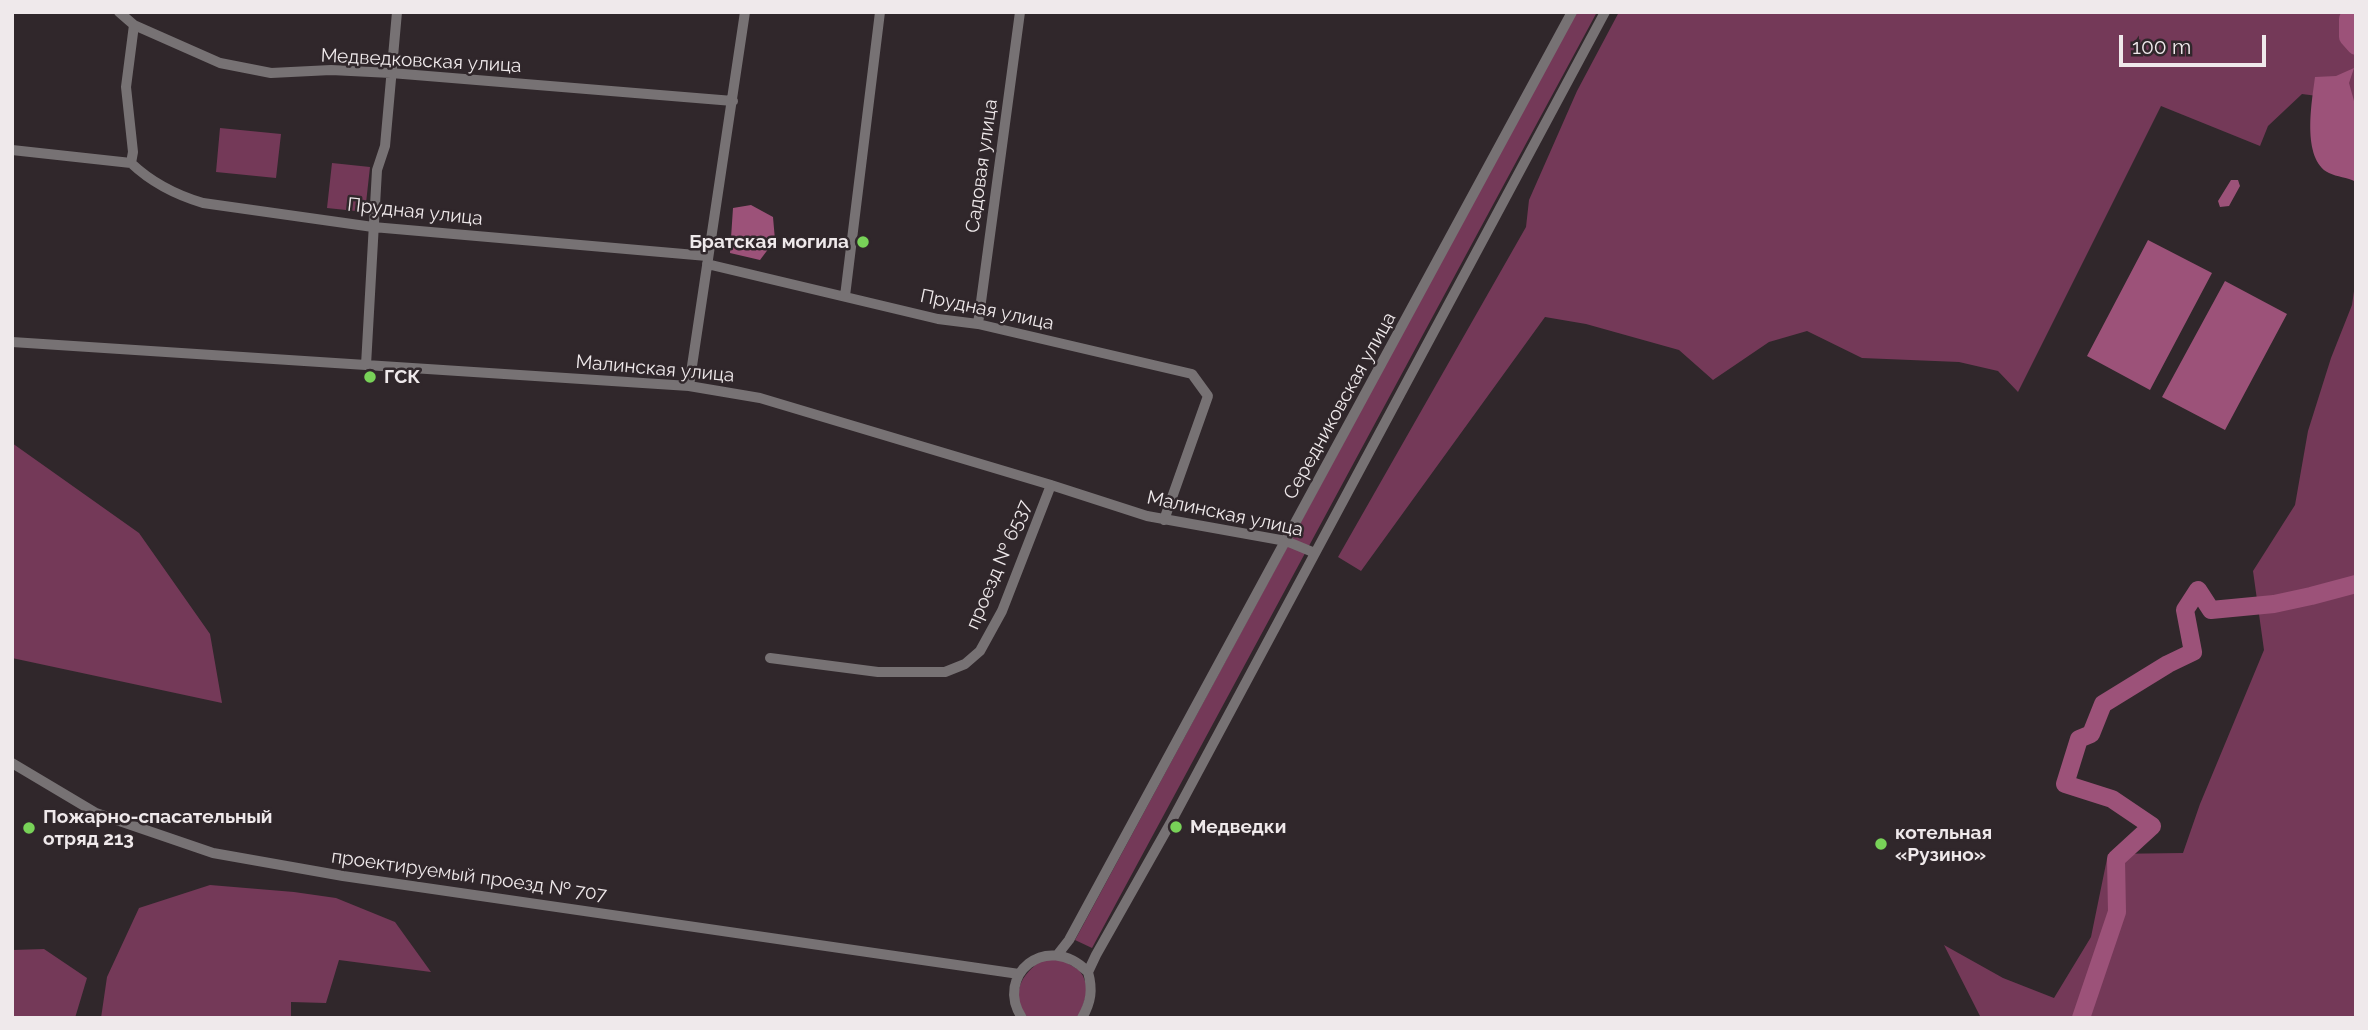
<!DOCTYPE html>
<meta charset="utf-8">
<style>
body{margin:0}
#map{position:relative;width:2368px;height:1030px;overflow:hidden;background:#30272b;font-family:Raleway,sans-serif}
canvas{display:block}
.frame{position:absolute;inset:0;border:14px solid #efe9eb;pointer-events:none}
.scale{position:absolute;left:2119px;top:35px;width:147px;height:32px;box-sizing:border-box;border:4px solid #efe9eb;border-top:0;padding-left:9px;font-size:21px;line-height:24px;white-space:nowrap;color:#efe9eb;-webkit-text-stroke:5px #30272b;paint-order:stroke}
</style>
<div id="map">
<canvas width="2368" height="1030"></canvas>
<div class="frame"></div>
<div class="scale">100 m</div>
</div>
<script>
const context = document.querySelector('canvas').getContext('2d');
context.lineJoin = 'round';
function fill(path, color) {
  context.fillStyle = color;
  context.fill(path, 'evenodd');
}
function strokePath(path, color, width, dash) {
  context.strokeStyle = color;
  context.lineWidth = width;
  context.lineCap = dash ? 'butt' : 'round';
  context.setLineDash(dash || []);
  context.stroke(path);
}
function label(font, color, halo, rows, align = 'center') {
  context.font = font + ' Raleway,sans-serif';
  context.lineWidth = 5;
  context.setLineDash([]);
  context.textBaseline = 'middle';
  context.strokeStyle = halo;
  context.fillStyle = color;
  for (const [text, x, y, turn = 0] of rows) {
    context.save();
    context.translate(x, y);
    context.rotate((+turn || 0) * Math.PI / 180);
    context.textAlign = isNaN(turn) ? turn : align;
    if (halo) context.strokeText(text, 0, 0);
    context.fillText(text, 0, 0);
    context.restore();
  }
}
const green = new Path2D(`
 M1576,12h21l-505,936 -17,-8z
 M1619,12h737v89l-54,-7 -34,32 -8,20 -99,-40 -143,286 -20,-21 -39,-9 -97,-4 -55,-27 -38,11 -56,38 -34,-30 -93,-26 -41,-7 -184,254 -23,-14 188,-330 3,-27 48,-109z
 M220,128l61,6 -5,44 -60,-6z
 M332,163l38,4 -5,45 -38,-4z
 M2356,277v741h-375l-37,-73 59,33 51,20 37,-61 17,-83 75,-1 17,-49 64,-154 -11,-79 42,-66 13,-74 23,-73 21,-53z
 M12,443l127,90 71,101 12,69 -210,-45z
 M210,885l84,7 42,6 59,24 36,50 -92,-12 -13,43 -35,-1v16h-190l6,-41 32,-69z
 M44,949l43,29 -12,40h-63v-68z
 M1042,960h20l17,10 4,6 5,13 -9,29h-51c-19,-24 -7,-43 14,-58z`);
const water = new Path2D(`
 M2354,68l-5,15 7,25v74c-9,-5 -19,-5 -27,-9 -28,-14 -17,-72 -14,-96l21,-1z
 M2231,180h7l2,6 -11,20 -9,1 -2,-6z
 M751,205l22,12 2,23 -15,20 -30,-7 3,-45z
 M2148,240l64,33 -62,117 -63,-34z
 M2225,281l62,33 -62,116 -63,-33z`);
const river = new Path2D(`
 M2356,15l-8,4v18l8,9
 M2081,1018l36,-106 -1,-53 36,-33 -40,-27 -47,-15 14,-45 12,-5 12,-30 65,-40 25,-12 -8,-42 13,-20 13,20 63,-6 37,-8 45,-12`);
const minor = new Path2D(`
 M119,12l15,13 86,38 51,10 60,-3 60,3 342,28
 M12,150l119,13
 M131,163c21,20 45,32 72,40l170,24 334,29
 M131,163l2,-11 -7,-65 8,-62
 M707,264l231,55 40,5 214,50 16,22 -44,124
 M845,296l35,-284
 M978,324l42,-312
 M12,342l677,44 71,12 291,87 96,31 139,25 29,12
 M366,365l11,-195 8,-24 12,-134
 M689,386l56,-374
 M770,658l108,14h67l20,-8 15,-13 22,-40 49,-126
 M12,763l84,50 117,40 130,23 676,98
 M1058,954l11,-14 503,-928
 M1022,1018c-28,-42 24,-88 66,-46
 M1082,1018c9,-16 11,-28 6,-46l8,-17 74,-131 435,-812`);
const markers = [
 [863,242,7,"#78d258"],
 [370,377,7,"#78d258"],
 [1176,827,7,"#78d258"],
 [29,828,7,"#78d258"],
 [1881,844,7,"#78d258"]
];
const streetNames = [
 ["Медведковская улица",421,61,3],
 ["Садовая улица",982,166,-82],
 ["Прудная улица",415,212,6],
 ["Прудная улица",987,310,12],
 ["Малинская улица",655,369,5],
 ["Середниковская улица",1340,406,-61],
 ["Малинская улица",1225,514,12],
 ["проезд № 6537",999,565,-67],
 ["проектируемый проезд № 707",469,876,8]
];
const poiNames = [
 ["Братская могила",849,242,"right"],
 ["ГСК",384,377],
 ["Пожарно-спасательный",43,817],
 ["отряд 213",43,839],
 ["Медведки",1190,827],
 ["котельная",1895,833],
 ["«Рузино»",1895,855]
];
fill(green, '#743958');
fill(water, '#9c5279');
strokePath(river, '#9c5279', 18);
strokePath(minor, '#777274', 10);
for (const [x, y, r, color] of markers) {
  const dot = new Path2D();
  dot.arc(x, y, r, 0, 2 * Math.PI);
  context.fillStyle = color;
  context.fill(dot);
  strokePath(dot, '#30272b', 2.5);
}
label('19px', '#efe9eb', '#30272b', streetNames);
label('bold 19px', '#efe9eb', '#30272b', poiNames, 'left');
</script>
